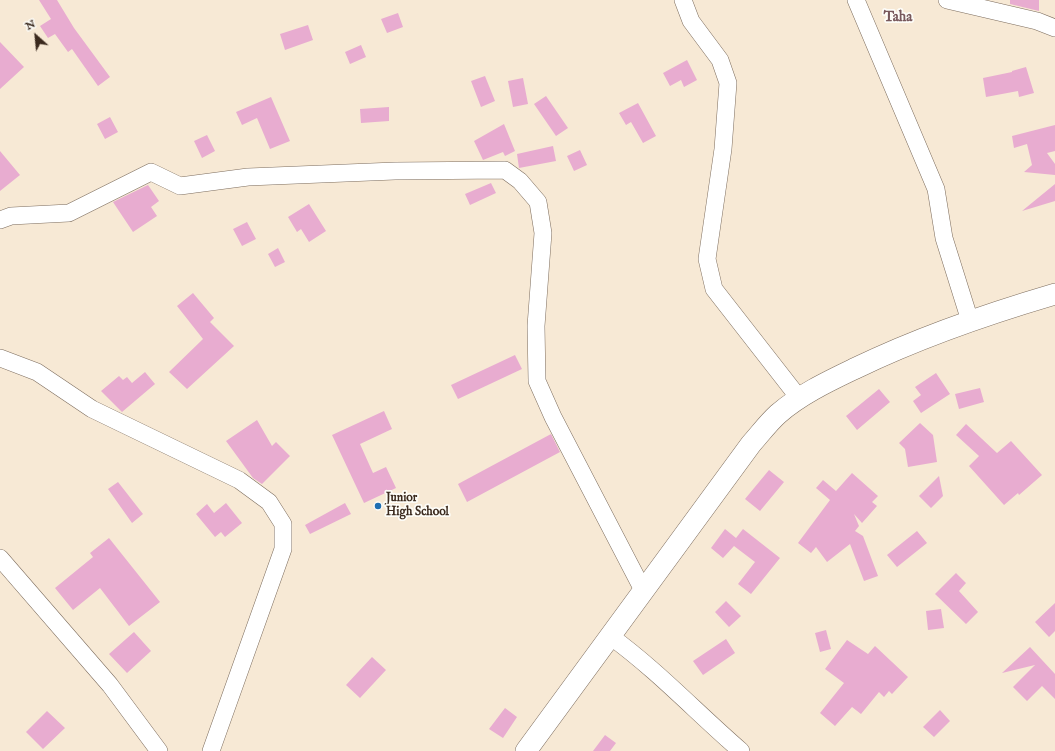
<!DOCTYPE html>
<style>
body{margin:0}
#map{position:relative;width:1055px;height:751px;overflow:hidden;background:#f7e9d5;font-family:"IM FELL English",serif}
canvas{display:block}
.north{position:absolute;left:16px;top:16px;width:40px;height:40px;-webkit-text-stroke:3px #fdfcf7;paint-order:stroke;rotate:333deg;font-size:11px;font-weight:700;line-height:16px;text-align:center;color:#3b2a1e}
.north::after{content:'';display:block;margin:auto;width:14px;height:18px;background:#3b2a1e;clip-path:polygon(50% 0,100% 100%,50% 72%,0 100%)}
</style>
<div id="map">
<canvas width="1055" height="751"></canvas>
<div class="north">N</div>
</div>
<script>
const context = document.querySelector('canvas').getContext('2d');
context.lineJoin = 'round';
function fill(path, color) {
  context.fillStyle = color;
  context.fill(path, 'evenodd');
}
function strokePath(path, color, width, dash) {
  context.strokeStyle = color;
  context.lineWidth = width;
  context.lineCap = dash ? 'butt' : 'round';
  context.setLineDash(dash || []);
  context.stroke(path);
}
function label(font, color, halo, rows, align = 'center') {
  context.font = font + ' "IM FELL English",serif';
  context.lineWidth = 3.5;
  context.setLineDash([]);
  context.textBaseline = 'middle';
  context.strokeStyle = halo;
  context.fillStyle = color;
  for (const [text, x, y, turn = 0] of rows) {
    context.save();
    context.translate(x, y);
    context.rotate((+turn || 0) * Math.PI / 180);
    context.textAlign = isNaN(turn) ? turn : align;
    if (halo) context.strokeText(text, 0, 0);
    context.fillText(text, 0, 0);
    context.restore();
  }
}
const building = new Path2D(`
 M39,0h18l17,28 36,49 -12,9 -26,-37 -4,3 -13,-18 -7,4 -8,-12 11,-7z
 M1010,0h29v11l-29,-7z
 M398,13l5,14 -16,6 -6,-14z
 M308,25l5,15 -28,10 -5,-16z
 M0,42l24,25 -24,22z
 M361,45l5,12 -16,7 -5,-12z
 M687,60l10,20 -13,7 -3,-7 -11,6 -7,-13z
 M1026,67l8,26 -15,4 -1,-6 -32,6 -3,-19 29,-6v-1z
 M485,76l10,25 -14,6 -10,-26z
 M523,78l5,26 -15,3 -5,-26z
 M546,96l22,32 -12,8 -22,-32z
 M271,97l19,44 -20,8 -13,-31 -15,7 -6,-13z
 M638,103l18,33 -13,7 -12,-21 -5,3 -7,-12z
 M389,107v14l-28,2 -1,-14z
 M110,117l8,15 -13,7 -8,-15z
 M504,124l11,27 -10,5 -2,-4 -20,8 -9,-19z
 M1055,125v26l-8,2 8,11v11l-31,-3 8,-7 -5,-21 -13,4 -2,-12z
 M207,135l8,16 -13,7 -8,-17z
 M553,146l3,15 -37,7 -2,-14z
 M580,150l7,15 -13,6 -7,-15z
 M0,151l20,24 -20,16z
 M491,183l5,10 -26,12 -5,-11z
 M1055,184v17l-33,10z
 M148,185l11,16 -8,6 6,9 -24,16 -20,-30z
 M309,204l17,27 -17,11 -8,-13 -4,3 -9,-15z
 M247,222l9,17 -14,7 -9,-17z
 M278,248l7,14 -10,5 -7,-13z
 M193,293l21,25 -4,4 24,24 -47,43 -18,-17 34,-33 -26,-33z
 M515,355l7,14 -64,30 -7,-14z
 M145,372l10,12 -33,28 -21,-21 18,-15 4,4 4,-3 5,6z
 M936,373l14,21 -29,19 -8,-12 8,-6 -6,-8z
 M980,388l4,14 -25,7 -4,-15z
 M879,389l11,13 -33,28 -11,-14z
 M384,411l8,18 -32,15 13,29 13,-6 10,21 -32,15 -32,-68z
 M257,420l15,26 4,-4 14,14 -28,28 -9,-6 -27,-37z
 M920,423l13,12 4,27 -29,5 -3,-18 -6,-6z
 M966,424l31,29 14,-12 31,34 -23,20 -1,-2 -14,12 -35,-39 10,-10 -23,-21z
 M551,434l9,18 -93,50 -9,-18z
 M769,470l15,12 -24,29 -15,-12z
 M852,473l26,23 -6,6 5,4 -15,17 -8,-9 5,12 -4,5 8,5 15,40 -14,5 -14,-37 -23,18 -11,-15 -5,6 -13,-10 32,-43 -14,-12 7,-8 13,11z
 M939,476l4,20 -12,12 -12,-12z
 M118,482l25,32 -11,9 -24,-34z
 M226,503l16,20 -17,14 -4,-5 -6,5 -19,-23 11,-10 7,9z
 M345,503l6,11 -41,20 -5,-9z
 M725,529l11,9 7,-9 37,29 -29,36 -13,-10 17,-22 -21,-16 -11,12 -12,-10z
 M917,531l10,12 -30,24 -10,-12z
 M109,538l51,64 -31,24 -29,-38 -27,22 -18,-22 38,-31 -3,-4z
 M956,573l10,10 -7,8 19,21 -12,12 -31,-30z
 M726,601l15,15 -12,11 -14,-15z
 M1055,603v28l-6,6 -14,-15z
 M941,609l3,19 -16,2 -2,-19z
 M826,630l5,19 -11,3 -5,-19z
 M134,632l17,19 -24,22 -18,-19z
 M726,639l9,14 -32,22 -10,-14z
 M847,640l21,14 7,-8 33,31 -16,17 -3,-3 -5,6 -5,-5 -18,22 -9,-7 -17,19 -15,-13 24,-30 -19,-14z
 M1030,647l25,27v25l-13,-13 -15,15 -14,-14 22,-22 -33,8z
 M372,657l14,13 -26,28 -14,-13z
 M505,708l12,9 -14,21 -14,-9z
 M940,710l10,11 -16,16 -11,-10z
 M47,711l18,17 -22,21 -17,-17z
 M605,735l11,8 -6,8h-17z`);
const minor = new Path2D(`
 M683,0l8,21 29,39 8,23 -5,66 -16,110 7,30 85,109
 M856,0l80,189 8,49 26,83
 M947,0l90,21 18,7
 M0,220l11,-4 58,-3 82,-41 29,14 68,-9 147,-6 110,-1 15,11 18,21 5,31 -7,93 1,55 16,36 91,175
 M0,358l37,14 55,37 147,71 30,22 14,22v25l-72,202
 M0,558l110,127 49,66
 M610,636c47,34 87,77 131,115`);
const tertiary = new Path2D(`
 M526,751l225,-307c9,-10 17,-21 27,-30 23,-20 51,-33 78,-46 64,-31 131,-54 199,-74`);
const markers = [
 [378,506,4,"#1f6fb2"]
];
const poiNames = [
 ["Junior",386,499],
 ["High School",386,513]
];
const quarterNames = [
 ["Taha",898,18]
];
fill(building, '#e8acd0');
strokePath(minor, '#7d6d5e', 18);
strokePath(tertiary, '#7d6d5e', 22);
strokePath(minor, '#fff', 17);
strokePath(tertiary, '#fff', 21);
for (const [x, y, r, color] of markers) {
  const dot = new Path2D();
  dot.arc(x, y, r, 0, 2 * Math.PI);
  context.fillStyle = color;
  context.fill(dot);
  strokePath(dot, '#fdfcf7', 1.5);
}
label('bold 12px', '#3b2a1e', '#fdfcf7', poiNames, 'left');
label('bold 14px', '#78585c', '#fdfcf7', quarterNames);
</script>
